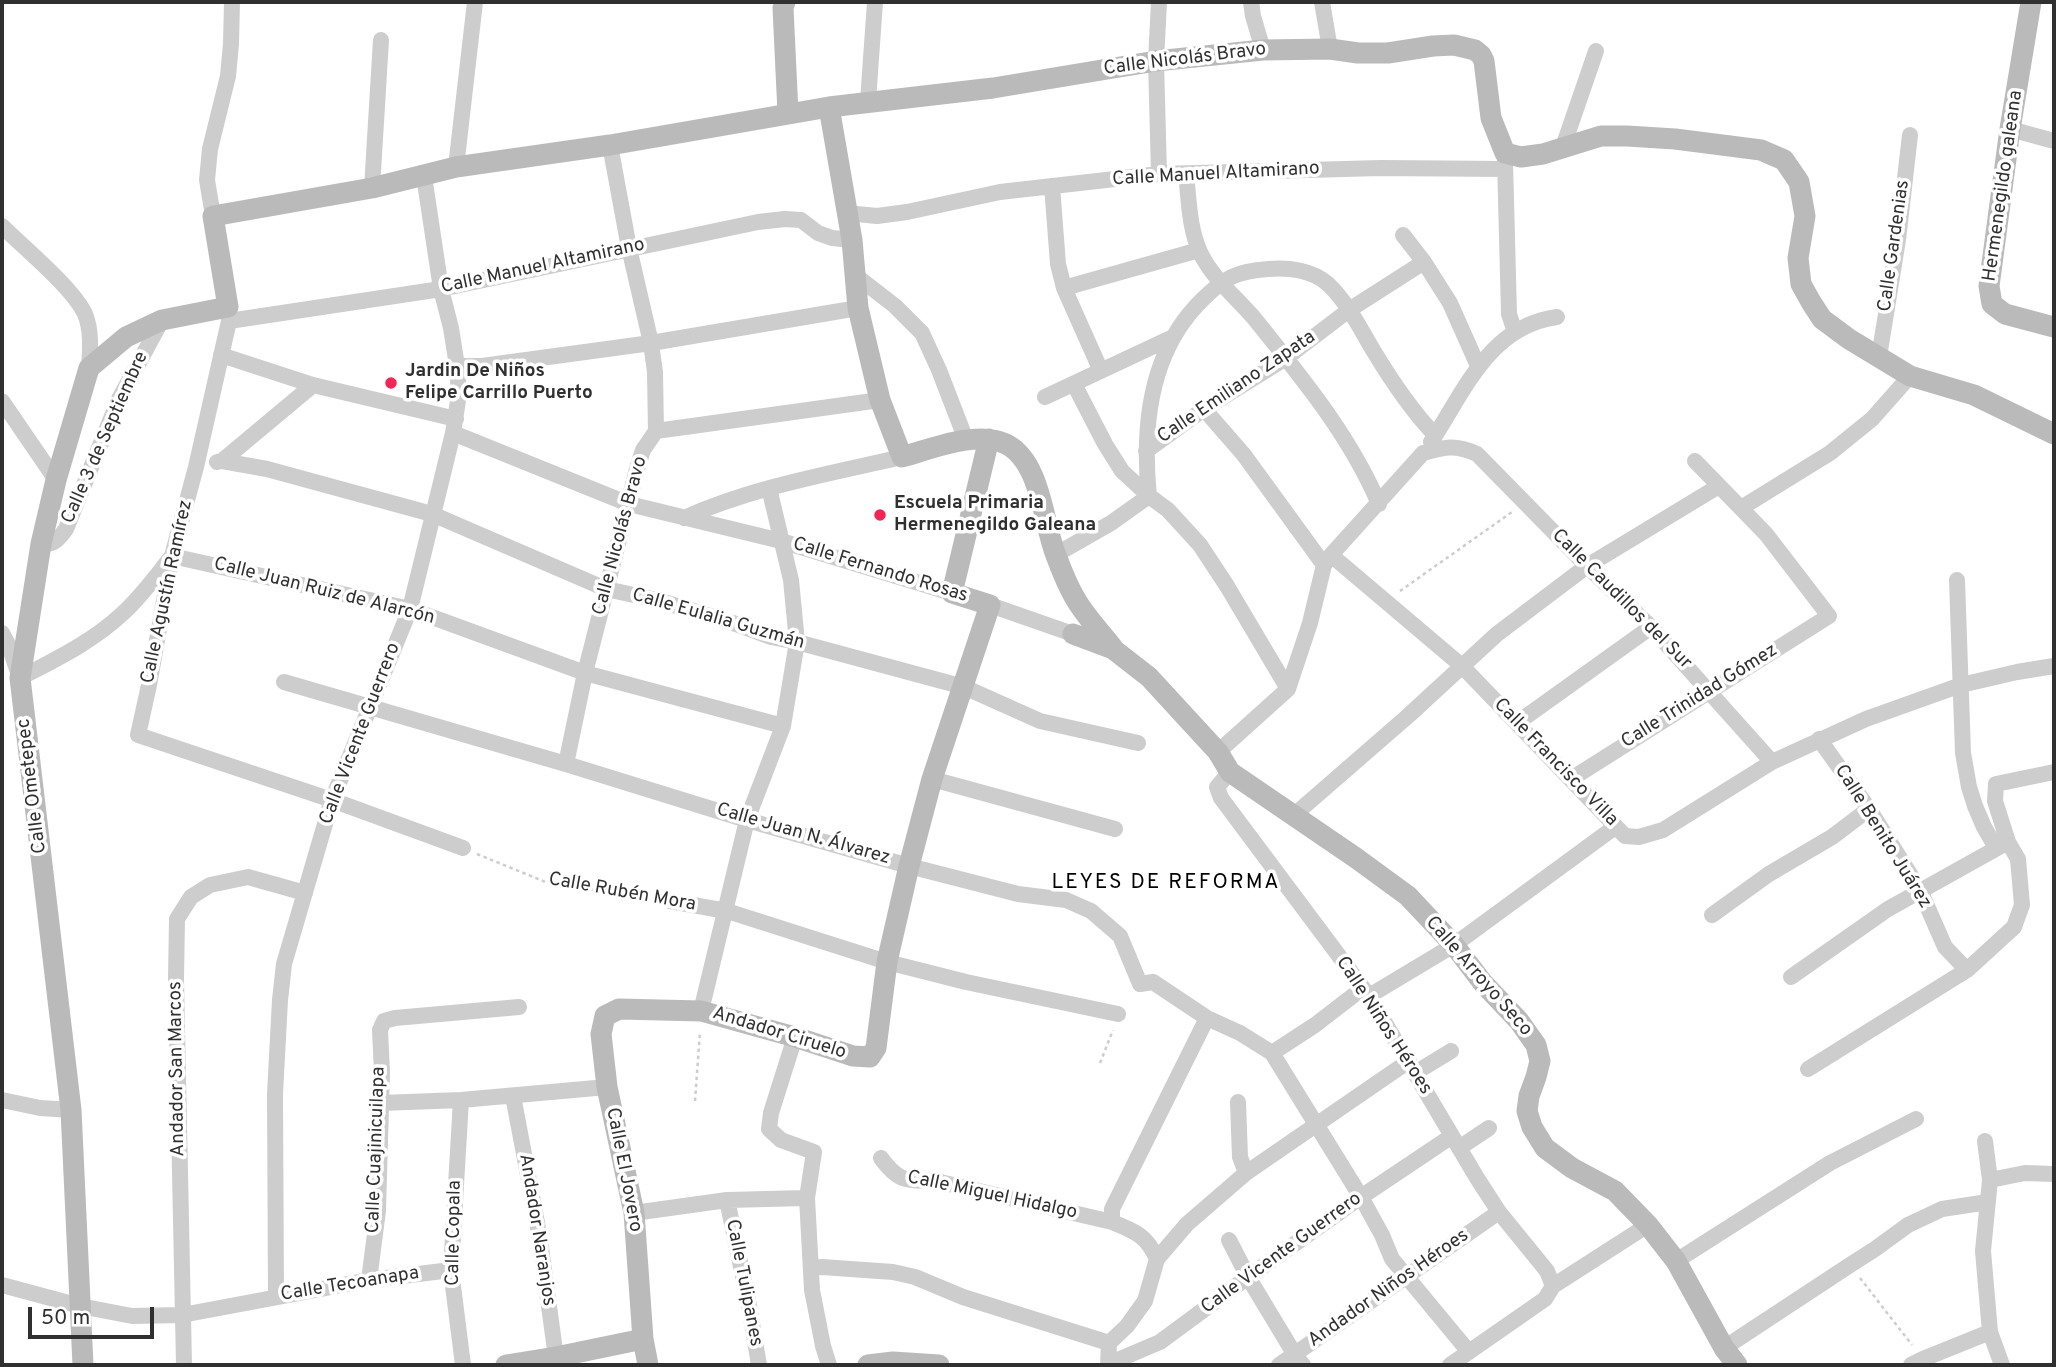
<!DOCTYPE html>
<meta charset="utf-8">
<style>
body{margin:0}
#map{position:relative;width:2056px;height:1367px;overflow:hidden;background:#fff;font-family:Overpass,sans-serif}
canvas{display:block}
.frame{position:absolute;inset:0;border:4px solid #303030;pointer-events:none}
.scale{position:absolute;left:28px;top:1307px;width:126px;height:32px;box-sizing:border-box;border:4px solid #303030;border-top:0;padding-left:9px;font-size:21px;line-height:24px;white-space:nowrap;color:#303030;-webkit-text-stroke:5px #fff;paint-order:stroke}
</style>
<div id="map">
<canvas width="2056" height="1367"></canvas>
<div class="frame"></div>
<div class="scale">50 m</div>
</div>
<script>
const context = document.querySelector('canvas').getContext('2d');
context.lineJoin = 'round';
function strokePath(path, color, width, dash) {
  context.strokeStyle = color;
  context.lineWidth = width;
  context.lineCap = dash ? 'butt' : 'round';
  context.setLineDash(dash || []);
  context.stroke(path);
}
function label(font, color, halo, rows, align = 'center') {
  context.font = font + ' Overpass,sans-serif';
  context.lineWidth = 7;
  context.setLineDash([]);
  context.textBaseline = 'middle';
  context.strokeStyle = halo;
  context.fillStyle = color;
  for (const [text, x, y, turn = 0] of rows) {
    context.save();
    context.translate(x, y);
    context.rotate((+turn || 0) * Math.PI / 180);
    context.textAlign = isNaN(turn) ? turn : align;
    if (halo) context.strokeText(text, 0, 0);
    context.fillText(text, 0, 0);
    context.restore();
  }
}
const path = new Path2D(`
 M1400,591l112,-79
 M477,854l71,29 105,15
 M1100,1063l13,-33
 M695,1101l5,-69
 M1860,1278l52,67`);
const street = new Path2D(`
 M1159,2l-3,59 3,113
 M1251,2l2,14 10,34
 M1322,2l8,47
 M868,101l7,-99
 M2010,129l44,12
 M1563,147l33,-96
 M1505,161l4,153 6,18
 M456,167l19,-165
 M1186,174c3,26 3,54 14,78 12,26 36,45 54,66 47,59 95,116 125,186
 M1052,186l6,78 6,24 37,83
 M372,188l9,-148
 M847,213l30,3 30,-4 93,-20 159,-18 222,-6 124,1
 M213,216l-6,-36 3,-31 18,-73 3,-32 1,-42
 M2,226c22,22 70,61 83,88 7,17 5,37 4,54
 M1403,235l21,27 26,41 28,63
 M855,275l40,31 27,27 17,37 27,70
 M1064,288l135,-38
 M228,307l1,14 -33,146 -24,89 -23,129 -11,50 194,65 131,48
 M229,321l212,-32 317,-67 27,-3 16,1 17,13 14,5 20,2
 M221,355l92,30 143,34
 M1879,357l19,-117 12,-105
 M457,366h25l169,-23 207,-35
 M1074,384l31,60 17,27 27,25 19,14 32,35 27,41 61,103
 M1045,397l126,-59
 M2,401l54,79
 M1204,409l40,46 80,110
 M656,431l224,-31
 M453,433l176,71 152,37 171,52
 M1431,442c33,-50 58,-116 126,-125
 M1146,451l58,-42 82,-51 63,-48 75,-48
 M222,461l45,8 165,45 174,75 51,11 79,24 35,13 26,5 167,45 76,34 98,22
 M217,462l5,-1 91,-76
 M1741,508l89,-55 42,-34 38,-43
 M684,518c69,-31 145,-44 218,-61
 M41,544c13,1 17,-4 25,-15l53,-130 43,-79
 M1055,555l56,-32 38,-27c-7,-69 1,-146 54,-197 21,-21 34,-28 65,-30 20,-2 44,1 60,15 19,18 32,44 45,66 18,30 38,60 62,85
 M1331,555l131,111 163,170 14,1 24,-7 109,-68 94,-43 95,-34 56,-13 37,-6
 M1957,580l6,173 6,34 6,19 9,21 12,21
 M990,605l83,29
 M2,633l7,13 11,32c36,-19 72,-36 102,-64 19,-17 34,-38 50,-58l238,53 175,64 198,53
 M284,682l282,82 181,56 162,46 109,28 48,6 25,11 29,25 20,48 13,-2 54,36 33,15 32,20 89,144 21,38 10,24 77,93
 M1517,723l134,-96
 M1819,739l50,70 51,81 25,57 22,23
 M1218,752l70,-63 22,-66 14,-58 7,-10 92,-102c22,-6 32,-9 54,1l110,112 64,61 121,135
 M566,764l19,-91 52,-204 6,-19 13,-19 -1,-59 -4,-29 -22,-95 -19,-103
 M1230,772l-13,15 4,11 148,198 108,182 22,34 48,59 6,15
 M932,779l183,50
 M1571,779l258,-163 -63,-82 -71,-73
 M1293,816l115,-100 89,-82 49,-37 41,-31 132,-80
 M670,901l57,10 160,51 79,20 152,32
 M1712,915l57,-41 63,-37 37,-28
 M1791,977l97,-68 120,-67 -13,-41 1,-17 58,-12
 M1369,996l85,-51 161,-118
 M701,1011l46,-191 36,-94 14,-84 -6,-62 -22,-92
 M795,1037l-24,76 -2,16 12,11 33,12 -7,46 5,92 11,56 6,19
 M1272,1053l43,-28 48,-37
 M1808,1069l159,-99 47,-43 8,-22 -4,-46 -10,-17
 M1415,1073l36,-22
 M513,1096l26,137 18,132
 M2,1100l38,8 31,2
 M461,1100l-10,170 12,95
 M1238,1102l2,55 6,16
 M381,1103l80,-3 146,-13
 M1985,1141l5,39 -7,71 7,81 12,33
 M1459,1148l30,-20
 M881,1158c18,25 26,22 55,23l176,41c23,9 35,14 45,37
 M1990,1180l35,-7 29,1
 M727,1200l21,100 11,65
 M634,1213l93,-13 80,-2
 M1112,1222v-13l95,-191
 M1229,1240l19,37 47,78 8,10
 M1676,1261l154,-98 86,-44
 M812,1268l10,-1 71,5 22,5 48,20 146,46
 M369,1280l9,-69 4,-139 -2,-42 4,-9 11,-3 124,-11
 M2,1285l78,21 52,10 50,-1 187,-35 82,-10
 M276,1296l-1,-202 5,-94 4,-36 48,-164 78,-191 43,-176 6,-39 -2,-28 -6,-38 -10,-39 -17,-113
 M1724,1348l126,-83 25,-16 33,-24 34,-16 46,-7
 M1108,1364l52,-22 88,-65 113,-80 91,-61
 M184,1365l-8,-386 1,-60 14,-22 19,-12 38,-8 57,16
 M1108,1365l1,-22 18,-17 18,-25 12,-42 30,-35 59,-51 163,-112
 M1279,1365l220,-153
 M1450,1365l95,-66 8,-13 95,-61
 M1911,1365l12,-6 67,-27`);
const secondary = new Path2D(`
 M785,2l-2,6 5,105
 M2031,2l-21,127 -21,157 3,18 13,10 49,13
 M829,107l23,133 6,68 22,92 22,57c29,-8 75,-27 104,-13 36,18 37,82 51,114 6,16 13,34 23,48 10,15 22,28 33,42
 M1073,634l40,15 36,28 69,75 12,20 126,86 52,38 46,49 29,38 36,38 17,24 4,16 -4,16 -7,19 -2,15 5,16 13,21 27,20 43,23 33,34 28,36 48,87 13,17
 M83,1365l-12,-255 -51,-432 21,-134 15,-64 33,-112 37,-31 36,-17 66,-13 -15,-91 159,-28 84,-21 154,-22 219,-38 164,-19 163,-27 107,-11 67,-1 28,4h30l45,-7 21,-1 21,5 6,5 3,6 7,57 14,35 16,4 22,-3 58,-18h26l48,3 86,11 23,10 15,22 6,34 -7,42 3,26 10,18 11,17 27,20 61,37 64,19 80,39
 M506,1365l50,-8 87,-18
 M648,1365l-5,-26 -9,-126 -27,-126 -6,-53 4,-18 14,-7 82,2 94,26 58,19 17,1 6,-9 11,-86 22,-96 23,-87 58,-174 -38,-12 37,-154
 M868,1365l25,-3 46,3`);
const markers = [
 [391,383,7,"#f32555"],
 [880,515,7,"#f32555"]
];
const streetNames = [
 ["Calle Nicolás Bravo",1185,60,-7],
 ["Calle Manuel Altamirano",1216,175,-3],
 ["Hermenegildo galeana",2004,186,-82],
 ["Calle Gardenias",1895,246,-82],
 ["Calle Manuel Altamirano",543,267,-12],
 ["Calle Emiliano Zapata",1237,388,-34],
 ["Calle 3 de Septiembre",106,438,-66],
 ["Calle Nicolás Bravo",621,536,-75],
 ["Calle Fernando Rosas",880,571,17],
 ["Calle Agustín Ramírez",168,592,-78],
 ["Calle Juan Ruiz de Alarcón",324,592,14],
 ["Calle Caudillos del Sur",1621,600,45],
 ["Calle Eulalia Guzmán",718,620,16],
 ["Calle Trinidad Gómez",1700,697,-32],
 ["Calle Vicente Guerrero",361,734,-69],
 ["Calle Francisco Villa",1555,763,46],
 ["Calle Ometepec",33,786,-97],
 ["Calle Juan N. Álvarez",803,835,16],
 ["Calle Benito Juárez",1882,837,58],
 ["Calle Rubén Mora",622,893,10],
 ["Calle Arroyo Seco",1478,977,49],
 ["Calle Niños Héroes",1383,1026,57],
 ["Andador Ciruelo",779,1034,17],
 ["Andador San Marcos",178,1069,-91],
 ["Calle Cuajinicuilapa",377,1150,-88],
 ["Calle El Jovero",623,1170,79],
 ["Calle Miguel Hidalgo",992,1196,12],
 ["Andador Naranjos",536,1230,81],
 ["Calle Copala",455,1233,-89],
 ["Calle Vicente Guerrero",1282,1254,-36],
 ["Calle Tulipanes",743,1283,79],
 ["Calle Tecoanapa",350,1285,-9],
 ["Andador Niños Héroes",1389,1289,-35]
];
const poiNames = [
 ["Jardin De Niños",405,372],
 ["Felipe Carrillo Puerto",405,394],
 ["Escuela Primaria",894,504],
 ["Hermenegildo Galeana",894,526]
];
const neighbourhoodNames = [
 ["LEYES DE REFORMA",1166,884]
];
strokePath(path, '#cdcdcd', 2.5, [3.5, 3.5]);
strokePath(street, '#cdcdcd', 16);
strokePath(secondary, '#bababa', 21);
for (const [x, y, r, color] of markers) {
  const dot = new Path2D();
  dot.arc(x, y, r, 0, 2 * Math.PI);
  context.fillStyle = color;
  context.fill(dot);
  strokePath(dot, '#fff', 2.5);
}
label('19px', '#303030', '#fff', streetNames);
label('bold 19px', '#303030', '#fff', poiNames, 'left');
context.letterSpacing = '2px';
label('21px', '#000', '#fff', neighbourhoodNames);
context.letterSpacing = '0px';
</script>
